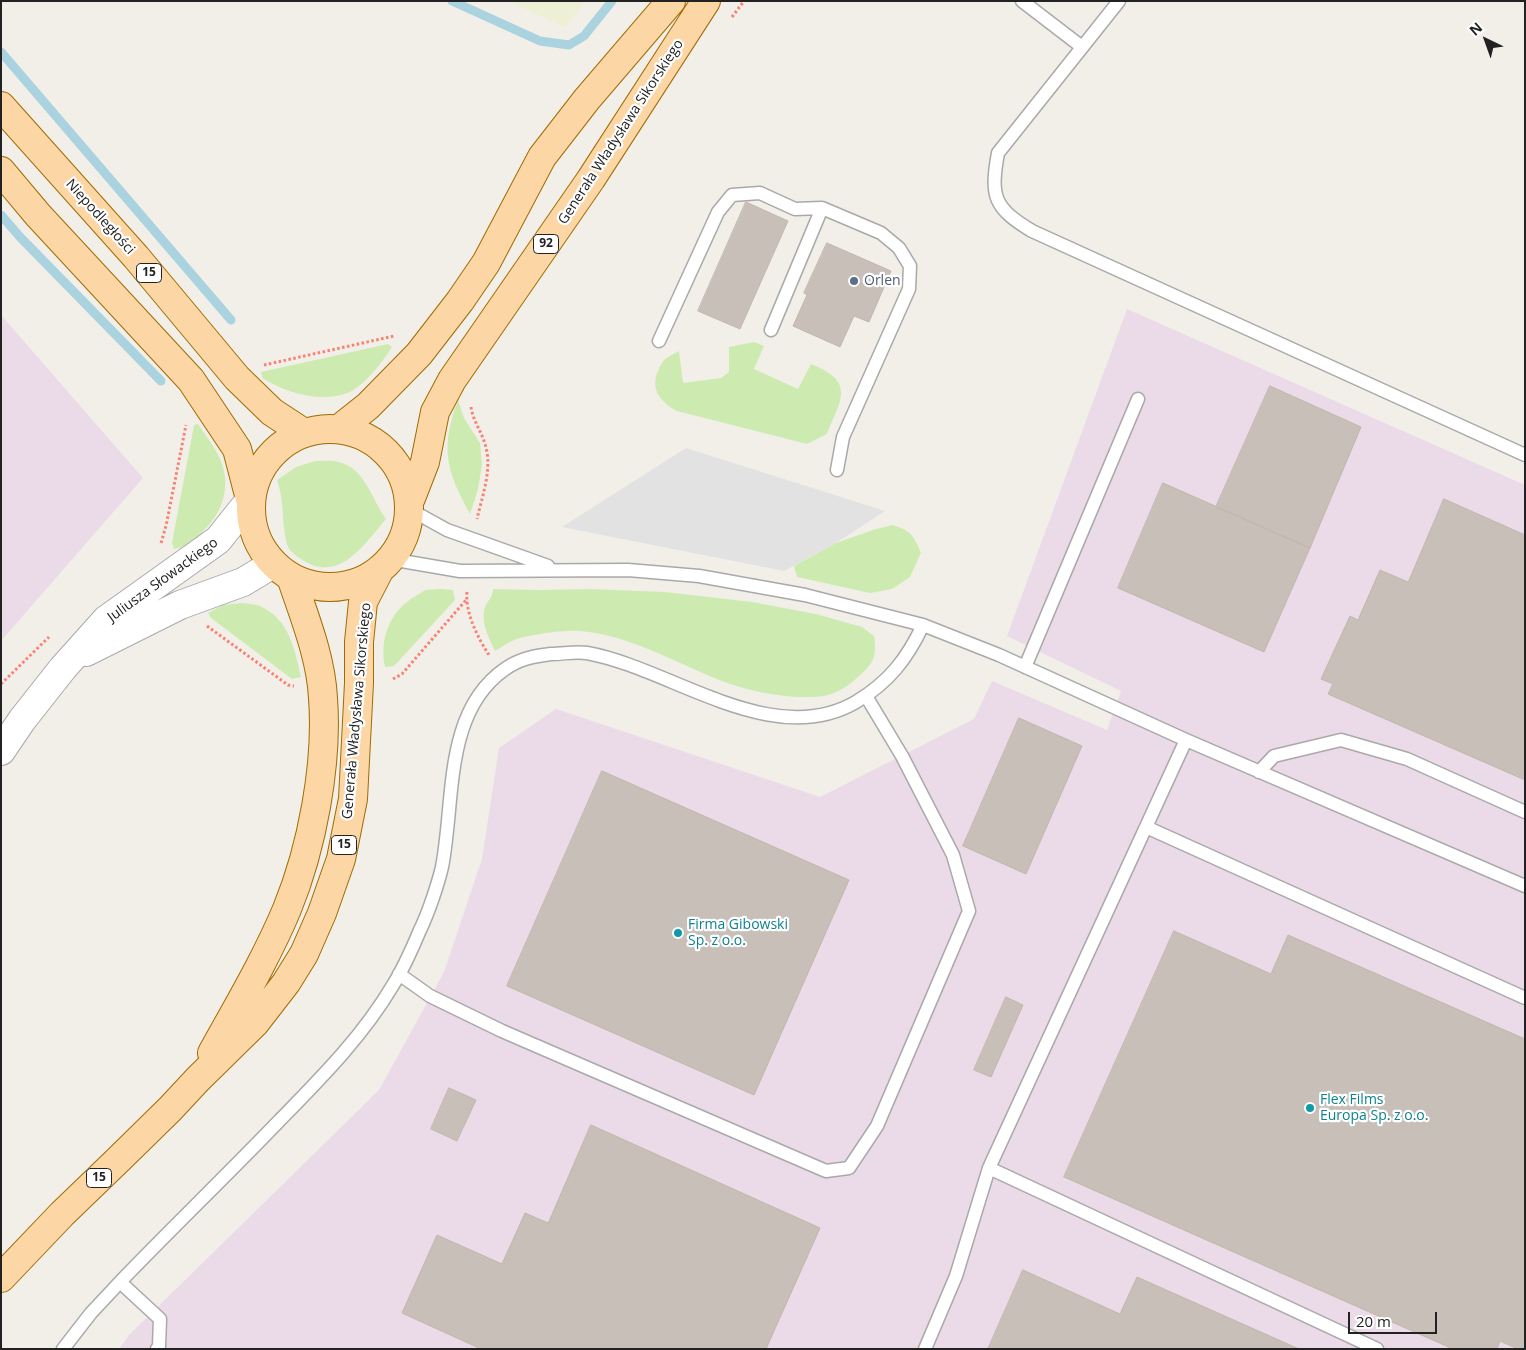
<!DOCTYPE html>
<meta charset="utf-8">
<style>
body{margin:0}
#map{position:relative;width:1526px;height:1350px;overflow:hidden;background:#f2efe9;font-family:"Open Sans",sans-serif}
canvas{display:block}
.frame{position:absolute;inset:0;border:2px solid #222;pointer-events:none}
.north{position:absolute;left:1461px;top:15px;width:50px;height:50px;-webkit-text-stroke:4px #fff;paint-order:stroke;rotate:318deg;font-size:14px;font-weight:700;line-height:20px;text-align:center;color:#222}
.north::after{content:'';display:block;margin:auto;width:18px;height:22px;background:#222;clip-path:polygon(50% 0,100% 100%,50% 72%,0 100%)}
.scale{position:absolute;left:1348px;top:1312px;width:89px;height:22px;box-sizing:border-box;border:2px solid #222;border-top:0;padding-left:6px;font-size:15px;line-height:18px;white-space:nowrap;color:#222;-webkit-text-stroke:4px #fff;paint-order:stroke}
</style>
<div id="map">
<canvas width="1526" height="1350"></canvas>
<div class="frame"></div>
<div class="north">N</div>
<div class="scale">20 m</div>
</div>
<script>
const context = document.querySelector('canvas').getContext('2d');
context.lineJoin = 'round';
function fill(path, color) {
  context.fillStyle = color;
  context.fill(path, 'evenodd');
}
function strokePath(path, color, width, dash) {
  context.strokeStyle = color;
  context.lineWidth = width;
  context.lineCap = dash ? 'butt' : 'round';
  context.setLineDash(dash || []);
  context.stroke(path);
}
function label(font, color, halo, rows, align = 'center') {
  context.font = font + ' "Open Sans",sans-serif';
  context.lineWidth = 4.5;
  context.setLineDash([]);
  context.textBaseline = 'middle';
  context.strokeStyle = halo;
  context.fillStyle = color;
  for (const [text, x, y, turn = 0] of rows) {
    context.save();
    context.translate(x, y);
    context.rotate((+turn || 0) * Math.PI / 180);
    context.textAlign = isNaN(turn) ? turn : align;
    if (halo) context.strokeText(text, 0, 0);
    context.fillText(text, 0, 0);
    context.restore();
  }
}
const industrial = new Path2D(`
 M1127,309l398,176v864h-1406l10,-14 250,-245 65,-118 38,-113 17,-111 57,-39 264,88 154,-78 18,-38 115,49 14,-39 -114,-55z
 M1,315l142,163 -142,163z`);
const farmland = new Path2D(`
 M507,1h79l-21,26z`);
const grass = new Path2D(`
 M754,342l10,4 -10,23 44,20 13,-25c45,18 30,35 16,70l-20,10 -130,-33c-17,-9 -28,-23 -18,-42 1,-3 3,-7 6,-10 4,-3 9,-5 14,-8l4,32 38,-5 8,-6v-25z
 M388,344l4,3c-8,13 -27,38 -42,45 -29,12 -63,1 -88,-14l-1,-6z
 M458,400l6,18 16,25 2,22 -4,24 -8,25c-24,-44 -30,-66 -12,-114z
 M198,424c7,11 20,27 24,40 8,23 1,47 -16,64 -9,10 -18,19 -32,21l-2,-6 22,-118z
 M315,461c8,0 17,-1 24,1 26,6 33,38 47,57 -20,23 -45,63 -80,43 -7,-4 -17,-10 -19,-18 -6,-21 -2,-42 -10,-64l19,-13z
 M892,525c19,5 22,11 29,28l-11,24 -18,12 -22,4 -73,-16 -3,-11 42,-23 37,-13z
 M442,589l11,1 2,10 -61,66 -9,1c-6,-28 5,-57 31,-71 3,-2 7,-5 10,-6 5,-1 11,-1 16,-1z
 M493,589l45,1 52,-1 75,3 87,10 64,12 46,13 12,9c3,20 0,27 -15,40 -9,9 -23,18 -36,20 -26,4 -66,-3 -90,-11 -49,-17 -102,-51 -154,-54 -16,-1 -53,4 -67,10 -6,3 -12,7 -17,10 -6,-13 -15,-29 -10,-44 3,-7 8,-10 8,-18z
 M241,603c6,1 14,1 19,3 29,13 35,43 41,71l-9,2 -81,-61 -3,-5 15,-8z`);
const parking = new Path2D(`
 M686,448l199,63 -49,32 -52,28 -222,-44z`);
const stream = new Path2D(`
 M452,1l88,40 29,4 15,-9 28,-35
 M1,52l230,268
 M1,215l19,22 141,144`);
const building = new Path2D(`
 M746,202l42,19 -48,108 -42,-18z
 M827,243l64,28 -22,51 -15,-6 -14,31 -47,-21 14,-31 -3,-2z
 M1270,386l91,41 -51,121 -94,-41z
 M1163,483l147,65 -46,104 -146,-64z
 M1444,499l81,36v245l-197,-86 5,-10 -12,-5 29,-63 8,4 22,-50 28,12z
 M1019,718l63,28 -56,128 -63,-28z
 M602,771l247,109 -95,215 -247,-109z
 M1174,931l97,43 17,-39 237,104v310h-7l-18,-8 -3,8h-44l-389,-172z
 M1006,997l17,8 -32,72 -17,-7z
 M449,1088l27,12 -19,41 -26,-12z
 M591,1125l229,103 -54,121h-285l-79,-36 35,-78 65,29 23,-51 23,10z
 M1023,1270l97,44 17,-37 162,72h-311z`);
const path = new Path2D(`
 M732,17l12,-16
 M264,365l130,-29
 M471,407c2,15 12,26 15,41 6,22 -4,49 -9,71
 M161,543l5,-17 20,-101
 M467,592c-2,21 11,46 22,63
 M207,626l81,59 6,1
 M393,679l9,-5 64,-74
 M1,684l48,-47`);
const service = new Path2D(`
 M1022,1l60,46
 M1119,1l-121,152c-8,44 -4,55 34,78l493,224
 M771,330l51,-122
 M659,341l59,-129 14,-17 28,-2 35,16 27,-1 59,25 18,15 11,18 -1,23 -66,148 -6,33
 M409,509l38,21 101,36
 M390,559l70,12 168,-1 71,6 106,19 118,30 76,30 187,85 339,146
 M1025,667l113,-268
 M1186,740l-197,428 388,181
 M1259,772l15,-16 67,-16 66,19 118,53
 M1146,827l379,171
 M399,974l31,22 72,35 324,140 23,-3 28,-42 92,-215 -16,-56 -51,-99 -36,-60
 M120,1282l40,37 -1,27 -2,3
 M63,1349l28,-36 29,-31c52,-54 107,-107 159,-161 41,-42 84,-85 114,-136 11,-17 19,-36 27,-55 8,-16 18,-46 22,-63 13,-66 1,-155 63,-198 14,-10 29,-13 46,-15 12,0 25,-3 36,-1 84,15 185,98 269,49 33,-20 51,-43 67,-77
 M925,1349l31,-73 33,-108`);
const tertiary = new Path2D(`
 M86,652l94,-47 63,-23 30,-18
 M1,751l21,-31 41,-52 43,-48 112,-80 32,-40`);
const primary = new Path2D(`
 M1,106l135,151 101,121 35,34 32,21
 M1,171l37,44 153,165 46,69 13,50
 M251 508a79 79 0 1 1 158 0a79 79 0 1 1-158 0Z
 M339,429l29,-23 51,-52 41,-53 26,-38 56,-106 45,-58 84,-98
 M411,498l14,-36 10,-50 17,-32 139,-201 115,-178
 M212,1053c26,-47 54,-94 75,-144 25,-61 41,-145 36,-211 -2,-41 -19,-82 -32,-121
 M1,1278l61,-64 56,-54 52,-51 28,-30 57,-56 31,-40 18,-29 18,-41 19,-54 12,-60 6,-116v-41l4,-40 17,-33`);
const markers = [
 [854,281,5,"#5c6f8a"],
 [678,933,5,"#0f9aa8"],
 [1310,1108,5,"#0f9aa8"]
];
const shields = [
 [546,244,25],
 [149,273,25],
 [344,845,25],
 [99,1178,25]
];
const shieldNames = [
 ["92",546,244],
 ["15",149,273],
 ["15",344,845],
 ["15",99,1178]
];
const streetNames = [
 ["Generała Władysława Sikorskiego",621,132,-57],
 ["Niepodległości",100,217,48],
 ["Juliusza Słowackiego",163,580,-36],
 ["Generała Władysława Sikorskiego",357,711,-85]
];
const serviceNames = [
 ["Orlen",864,281]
];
const cultureNames = [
 ["Firma Gibowski",688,925],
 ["Sp. z o.o.",688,941],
 ["Flex Films",1320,1100],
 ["Europa Sp. z o.o.",1320,1116]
];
fill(industrial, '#ebdbe8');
fill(farmland, '#eef0d5');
fill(grass, '#cdebb0');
fill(parking, '#e2e2e2');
strokePath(stream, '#aad3df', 9);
fill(building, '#c7bfb8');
strokePath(building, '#c4b6ab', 1);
strokePath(service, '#a9a9a9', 15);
strokePath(tertiary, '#a9a9a9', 30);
strokePath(primary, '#a06b00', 30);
strokePath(path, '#fa8072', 3, [2.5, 2.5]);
strokePath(service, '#fff', 12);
strokePath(tertiary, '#fff', 28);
strokePath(primary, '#fcd6a4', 28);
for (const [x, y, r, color] of markers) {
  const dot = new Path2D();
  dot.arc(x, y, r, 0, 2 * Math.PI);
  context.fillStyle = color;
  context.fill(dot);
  strokePath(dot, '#fff', 2);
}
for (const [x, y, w] of shields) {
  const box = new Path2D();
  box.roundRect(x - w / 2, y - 9.5, w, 19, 4);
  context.fillStyle = '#fff';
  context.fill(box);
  strokePath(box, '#222', 1);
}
label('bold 12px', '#222', null, shieldNames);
label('14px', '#222', '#fff', streetNames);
label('14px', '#4e5e75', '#fff', serviceNames, 'left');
label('14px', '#0d838f', '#fff', cultureNames, 'left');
</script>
